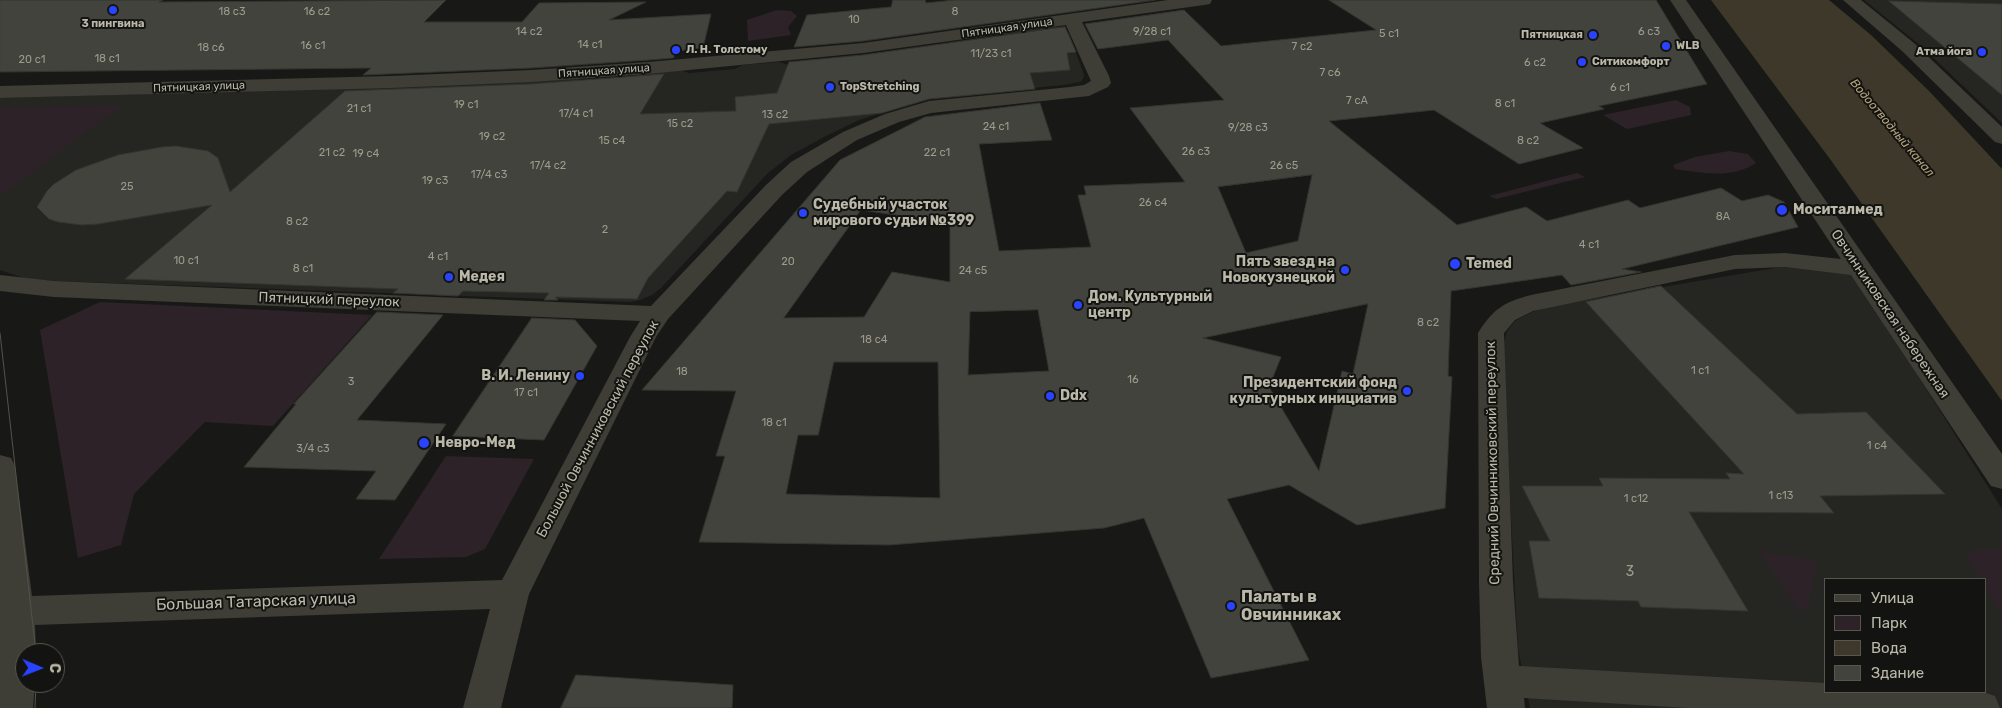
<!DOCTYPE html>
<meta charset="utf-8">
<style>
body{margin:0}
#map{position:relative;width:2002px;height:708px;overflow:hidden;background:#181916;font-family:Rubik,sans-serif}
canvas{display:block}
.legend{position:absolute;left:1824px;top:578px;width:162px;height:115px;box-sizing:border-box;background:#131411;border:1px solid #56564d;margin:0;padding:6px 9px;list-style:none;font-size:15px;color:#bab8a8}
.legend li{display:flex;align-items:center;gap:10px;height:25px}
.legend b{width:25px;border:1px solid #56564d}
.north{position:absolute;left:15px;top:643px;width:50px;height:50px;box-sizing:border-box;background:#131411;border:1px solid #56564d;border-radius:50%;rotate:91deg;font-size:14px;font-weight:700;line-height:20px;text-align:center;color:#bab8a8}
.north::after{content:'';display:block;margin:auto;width:18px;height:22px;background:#2943fe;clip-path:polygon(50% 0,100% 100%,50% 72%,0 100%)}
</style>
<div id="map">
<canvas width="2002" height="708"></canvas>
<ul class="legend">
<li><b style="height:6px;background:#3e3e37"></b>Улица</li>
<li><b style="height:14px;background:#2c2228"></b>Парк</li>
<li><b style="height:14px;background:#3e382b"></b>Вода</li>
<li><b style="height:14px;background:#43433d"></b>Здание</li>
</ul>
<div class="north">С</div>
</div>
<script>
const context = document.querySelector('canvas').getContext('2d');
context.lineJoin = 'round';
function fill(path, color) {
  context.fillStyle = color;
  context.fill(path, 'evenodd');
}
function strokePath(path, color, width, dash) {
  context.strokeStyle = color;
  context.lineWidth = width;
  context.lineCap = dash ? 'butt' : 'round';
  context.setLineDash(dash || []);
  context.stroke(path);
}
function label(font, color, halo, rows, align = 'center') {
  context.font = font + ' Rubik,sans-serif';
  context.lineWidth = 4;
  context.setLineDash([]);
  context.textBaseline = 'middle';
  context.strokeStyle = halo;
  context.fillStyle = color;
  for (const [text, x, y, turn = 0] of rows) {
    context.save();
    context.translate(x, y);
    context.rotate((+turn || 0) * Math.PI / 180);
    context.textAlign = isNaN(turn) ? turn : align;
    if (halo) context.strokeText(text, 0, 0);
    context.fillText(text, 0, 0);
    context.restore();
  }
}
const built = new Path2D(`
 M1864,0h138v123l-81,-77z
 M1054,27l10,2 5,4 15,42 -1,4 -3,3 -17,3 -139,14 -65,21 -33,16 -35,19 -23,18 -107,115 -9,7 -12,5 -10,2 -600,-22 -30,-10v-172l320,-9 255,-11 9,3 96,-11 9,3 46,-4 8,-4 36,-3 9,3 212,-27 5,-5z
 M1781,267l72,6 149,236v199h-472l-12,-59 -16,-299 5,-19 8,-10 17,-9 18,-6zM1826,579h160v113h-160z`);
const green = new Path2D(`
 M777,10l14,1 6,5 -9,11 3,8 -43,6 -1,-21z
 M1676,100l14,7 1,8 -64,14 -24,-14z
 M123,105l-123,91v-88z
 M1729,151l19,3 8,9c-24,16 -54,10 -81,6l-2,-4 22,-8z
 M1577,173l8,4 -89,22 -7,-3z
 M100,302l272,13 -99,111 -68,-4 -71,72 -13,51 -43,13 -38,-228z
 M446,456l88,3 -49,90 -19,8 -87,2z
 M1978,549l24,1v68l-16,-31v-8h-5l-16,-24z
 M1759,551l59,10 -11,49h-8z`);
const water = new Path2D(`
 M1711,0h118l42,35 58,56 73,78v232l-172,-242z`);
const building = new Path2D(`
 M0,0h163l-4,2 287,-2 -22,22h98l17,-19 107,-1 -37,18 102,-6 -8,34 -25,3 -5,7 -25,2 -117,8 -168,7 8,-7 -371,4z
 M893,0h32l1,3 28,-3h201l-292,41 -69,6 13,-32 84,-8z
 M1329,0h327l51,84 -108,22 5,3 -64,14 43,25 -64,16 -85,-54 -105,11 128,104 69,-18 21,14 81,-21 12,8 81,-20 21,13 26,-6 16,7 14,25 -176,42 19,3 -70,13 -9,-10 -111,16 -3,85 4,1 -7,131 -88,17 -68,-40 -62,14 82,161 -98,18 -67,-160 -40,10 -215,17 -190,-3 26,-86h-9l20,-65 -94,-1 198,-230 85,-43 115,-14 12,37 -73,4 20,107 92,-4 -13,-52h8l-2,-9 101,-4 -55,-74 94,-8 -56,-60 -70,9 -13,-25 99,-14 37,36 155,-16zM1312,175l-14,66 -52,12 -28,-66zM861,210l89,13v59l-58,-10 -28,45 -80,1zM1368,304l-15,70 -11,-3 -23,100 -50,-84 12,-30 -78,-19zM1038,310l11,61 -81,4 2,-63zM834,362h104l2,136 -154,-4 12,-59h20z
 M1889,1l113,3v91l-76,-63z
 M1065,27l11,25 -9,1 3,17 -40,3 5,16 -106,10 -47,14 -113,11 -32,68 -10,-1 -79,87 -11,21 -82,-2 3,3h-14l5,-7 -86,-2 -5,5 -65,-3 5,-4 -273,-10 87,-74 -114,19 -16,1 -24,-3 -9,-3 -12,-12 10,-16 7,-7 22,-14 42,-15 44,-8 14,-1 32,5 10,7 12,34 115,-101 186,-7 133,-10 -24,40 96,-3 -1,-14 42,-4 12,-31 74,-7z
 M1661,286l136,128 69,-2 79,82 -125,2 14,17 -145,-1 59,99 -107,-4 -3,-6 -99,-3 -10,-57h21l-28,-55h81l-4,-8 131,1 -4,-6 18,1 -158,-172z
 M377,312l66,3 -86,105 89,4 -51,76 -39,-1 20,-28 -132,-4 52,-63h-2z
 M532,318l43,2 22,26 -53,94 -91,-4z
 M576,675l157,10 -1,23h-171z`);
const minor = new Path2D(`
 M1168,0h44l-2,4 -6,1 -122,17 27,54 2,7 -3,4 -19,9 -158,17 -32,9 -42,18 -50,32 -25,23 -114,124 -12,18 -127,257 -28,114h-38l27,-99 -455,16 1,28h-11v30h10l-2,25h-33v-253l11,3 4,8 17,130 470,-16 128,-243 10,-16 -586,-24 -54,-6v-16l54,6 597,25 115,-121 25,-23 52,-30 42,-18 44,-13 141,-14 14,-2 7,-4 -25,-56 -203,28 -215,21 -117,8 -141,6 -390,10v-12l390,-10 141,-6 117,-8 215,-19z
 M1670,0h16l316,454v35l-11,-3 -140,-211 -66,-8 -50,2 -202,42 -18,9 -11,13 9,249 6,84 307,17v9h157l12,4 5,12h-312l-164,-10 1,10h-38l-6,-51 -2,-75 -1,-249c15,-24 26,-31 53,-38l204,-40 50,-2 56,6z
 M1843,0h18l53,43 88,84v17l-7,-2 -93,-91z`);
const tram = new Path2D(`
 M0,333l36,320
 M35,708l1,-25`);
const markers = [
 [113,10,5,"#2943fe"],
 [1593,35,5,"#2943fe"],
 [1666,46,5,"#2943fe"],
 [676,50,5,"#2943fe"],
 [1982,52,5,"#2943fe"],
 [1582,62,5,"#2943fe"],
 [830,87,5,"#2943fe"],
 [1782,210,6,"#2943fe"],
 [803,213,5,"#2943fe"],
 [1455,264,6,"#2943fe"],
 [1345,270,5,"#2943fe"],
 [449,277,5,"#2943fe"],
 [1078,305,5,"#2943fe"],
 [580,376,5,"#2943fe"],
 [1407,391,5,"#2943fe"],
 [1050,396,5,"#2943fe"],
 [424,443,6,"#2943fe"],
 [1231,606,5,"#2943fe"]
];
const numberNames = [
 ["18 с3",232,12],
 ["16 с2",317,12],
 ["8",955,12],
 ["10",854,20],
 ["14 с2",529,32],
 ["9/28 с1",1152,32],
 ["6 с3",1649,32],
 ["5 с1",1389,34],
 ["14 с1",590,45],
 ["16 с1",313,46],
 ["7 с2",1302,47],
 ["18 с6",211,48],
 ["11/23 с1",991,54],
 ["18 с1",107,59],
 ["20 с1",32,60],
 ["6 с2",1535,63],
 ["7 с6",1330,73],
 ["6 с1",1620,88],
 ["7 сА",1357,101],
 ["8 с1",1505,104],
 ["19 с1",466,105],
 ["21 с1",359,109],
 ["17/4 с1",576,114],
 ["13 с2",775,115],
 ["15 с2",680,124],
 ["24 с1",996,127],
 ["9/28 с3",1248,128],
 ["19 с2",492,137],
 ["15 с4",612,141],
 ["8 с2",1528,141],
 ["26 с3",1196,152],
 ["21 с2",332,153],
 ["22 с1",937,153],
 ["19 с4",366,154],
 ["17/4 с2",548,166],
 ["26 с5",1284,166],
 ["17/4 с3",489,175],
 ["19 с3",435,181],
 ["25",127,187],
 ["26 с4",1153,203],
 ["8А",1723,217],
 ["8 с2",297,222],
 ["2",605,230],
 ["4 с1",1589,245],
 ["4 с1",438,257],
 ["10 с1",186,261],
 ["20",788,262],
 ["8 с1",303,269],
 ["24 с5",973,271],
 ["8 с2",1428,323],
 ["18 с4",874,340],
 ["1 с1",1700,371],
 ["18",682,372],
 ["16",1133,380],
 ["3",351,382],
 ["17 с1",526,393],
 ["18 с1",774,423],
 ["1 с4",1877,446],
 ["3/4 с3",313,449],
 ["1 с13",1781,496],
 ["1 с12",1636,499]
];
const farPoinames = [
 ["3 пингвина",113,24,"center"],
 ["Пятницкая",1583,35,"right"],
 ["WLB",1676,46],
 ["Л. Н. Толстому",686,50],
 ["Атма йога",1972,52,"right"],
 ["Ситикомфорт",1592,62],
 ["TopStretching",840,87]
];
const farStreetnames = [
 ["Пятницкая улица",1007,28,-8],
 ["Пятницкая улица",604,71,-4],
 ["Пятницкая улица",199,87,-2]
];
const farWaternames = [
 ["Водоотводный канал",1892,128,50]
];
const poiNames = [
 ["Судебный участок",813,205],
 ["мирового судьи №399",813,221],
 ["Моситалмед",1793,210],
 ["Пять звезд на",1335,262,"right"],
 ["Новокузнецкой",1335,278,"right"],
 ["Temed",1466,264],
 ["Медея",459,277],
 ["Дом. Культурный",1088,297],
 ["центр",1088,313],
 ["В. И. Ленину",570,376,"right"],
 ["Президентский фонд",1397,383,"right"],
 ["культурных инициатив",1397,399,"right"],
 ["Ddx",1060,396],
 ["Невро-Мед",435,443]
];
const streetNames = [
 ["Пятницкий переулок",329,300,2],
 ["Овчинниковская набережная",1890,314,56],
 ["Большой Овчинниковский переулок",598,429,-62],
 ["Средний Овчинниковский переулок",1493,463,-91]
];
const nearNumbernames = [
 ["3",1630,572]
];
const nearPoinames = [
 ["Палаты в",1241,597],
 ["Овчинниках",1241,615]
];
const nearStreetnames = [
 ["Большая Татарская улица",256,602,-2]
];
fill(built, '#252622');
fill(green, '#2c2228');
fill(water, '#3e382b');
fill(building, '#43433d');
strokePath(building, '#343530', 1);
fill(minor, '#3e3e37');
strokePath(tram, '#53534a', 1);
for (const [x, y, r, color] of markers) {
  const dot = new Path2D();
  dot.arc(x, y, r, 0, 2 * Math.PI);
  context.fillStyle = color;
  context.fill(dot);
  strokePath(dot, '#131411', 2);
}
label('11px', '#9c9b8d', null, numberNames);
label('bold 11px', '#bab8a8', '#131411', farPoinames, 'left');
label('11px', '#bab8a8', '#131411', farStreetnames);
label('italic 12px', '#b7a47c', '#131411', farWaternames);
label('bold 14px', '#bab8a8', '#131411', poiNames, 'left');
label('14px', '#bab8a8', '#131411', streetNames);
label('14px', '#9c9b8d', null, nearNumbernames);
label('bold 16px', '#bab8a8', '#131411', nearPoinames, 'left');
label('16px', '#bab8a8', '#131411', nearStreetnames);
</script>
